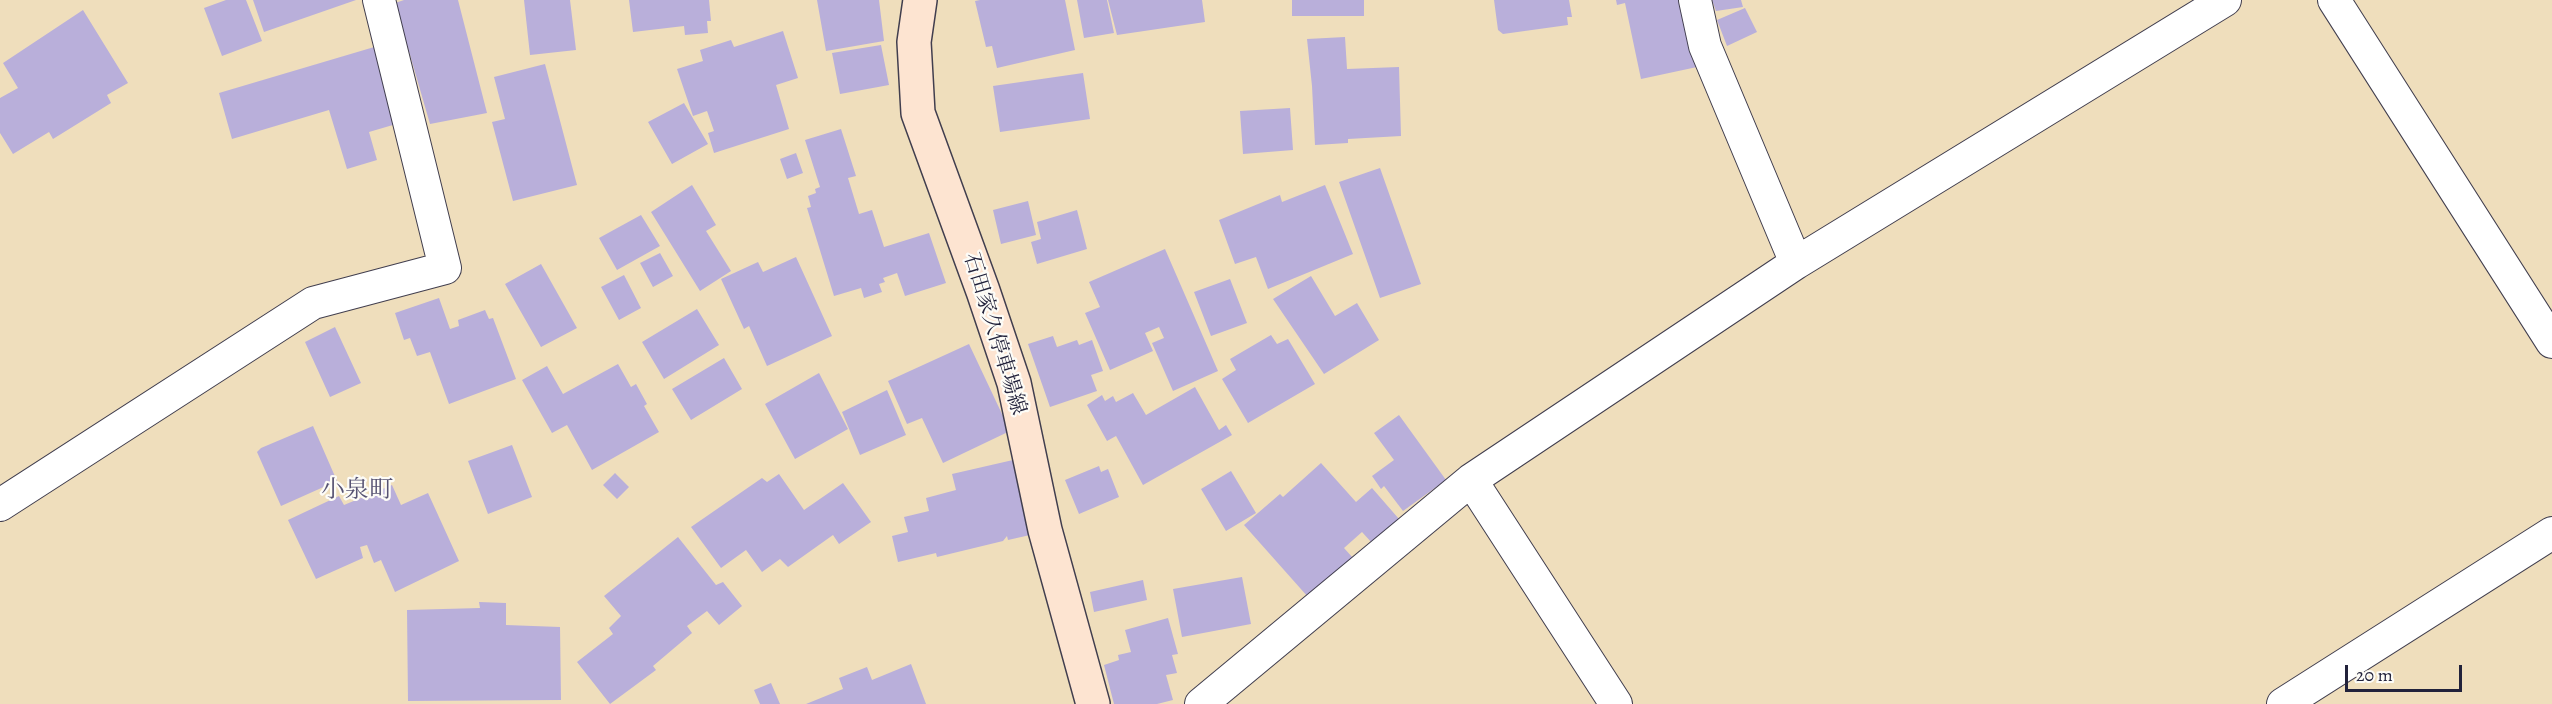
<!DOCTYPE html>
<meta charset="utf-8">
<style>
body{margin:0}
#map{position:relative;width:2552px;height:704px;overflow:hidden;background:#efdebc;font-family:Alegreya,serif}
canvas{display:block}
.scale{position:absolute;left:2345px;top:665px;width:117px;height:27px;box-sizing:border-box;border:3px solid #22223b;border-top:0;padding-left:8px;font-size:18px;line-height:21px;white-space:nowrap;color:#22223b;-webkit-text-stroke:4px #fdfcf7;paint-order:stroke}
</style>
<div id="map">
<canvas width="2552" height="704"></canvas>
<div class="scale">20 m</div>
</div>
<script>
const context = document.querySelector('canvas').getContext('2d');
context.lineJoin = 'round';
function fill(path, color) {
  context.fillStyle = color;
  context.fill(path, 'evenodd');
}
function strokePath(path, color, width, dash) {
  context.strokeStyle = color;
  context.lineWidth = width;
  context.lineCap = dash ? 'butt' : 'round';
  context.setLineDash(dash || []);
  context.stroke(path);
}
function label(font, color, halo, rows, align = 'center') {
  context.font = font + ' Alegreya,"Noto Serif JP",serif';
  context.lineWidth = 4.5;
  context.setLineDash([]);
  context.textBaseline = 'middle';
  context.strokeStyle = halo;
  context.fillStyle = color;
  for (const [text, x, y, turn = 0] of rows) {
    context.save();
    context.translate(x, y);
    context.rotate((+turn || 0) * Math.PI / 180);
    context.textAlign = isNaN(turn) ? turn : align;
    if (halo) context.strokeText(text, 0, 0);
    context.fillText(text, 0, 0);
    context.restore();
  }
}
const building = new Path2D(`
 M226,0h20l16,41 -40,15 -18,-48z
 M253,0h103l-92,32z
 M404,0h54l29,113 -57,11 -35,-121z
 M524,0h46l6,50 -46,5z
 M629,0h80l2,21h-4l1,12 -23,2 -1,-9 -51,6z
 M817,0h62l5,41 -58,10z
 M980,0h85l10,50 -78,18 -5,-22 -6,1 -11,-46z
 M1077,0h30l7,33 -30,5z
 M1108,0h94l3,22 -88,13z
 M1292,0h72v16h-72z
 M1494,0h75l3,17h-5l1,8 -65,9 -5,-4z
 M1616,0h65l16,67 -56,12 -16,-76 -8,2z
 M1712,0h29l2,7 -27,4z
 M1745,8l12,24 -30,14 -10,-26z
 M83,10l45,73 -21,12 4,8 -58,36 -4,-7 -36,22 -13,-21v-35l18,-10 -15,-25z
 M783,31l15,47 -22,7 13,44 -75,24 -6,-20 6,-2 -7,-20 -14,5 -16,-47 26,-8 -3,-11 31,-10 3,7z
 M1345,37l2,32 52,-2 2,69 -53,3v4l-33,2 -3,-59 -5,-47z
 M381,45l22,77 -34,10 8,28 -30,9 -18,-59 -97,29 -13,-46z
 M881,45l8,40 -49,9 -8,-41z
 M545,64l32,121 -64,16 -21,-79 13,-3 -11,-42z
 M1083,73l7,46 -90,13 -7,-46z
 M684,103l24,41 -36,20 -24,-42z
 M1290,108l3,42 -50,4 -3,-43z
 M841,129l15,47 -8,2 11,36 13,-4 12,37 45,-14 17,50 -41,13 -8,-23 -14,5 2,4 -6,2 3,8 -18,6 -3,-10 -27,8 -27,-88 4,-1 -3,-11 8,-3 -1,-4 5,-2 -15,-47z
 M796,153l7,20 -16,6 -7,-20z
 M1380,168l41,116 -41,14 -41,-116z
 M692,185l24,40 -10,6 25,40 -31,20 -49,-79z
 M1325,185l28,69 -85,35 -12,-32 -21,7 -16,-44 61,-25 2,7z
 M1028,201l8,34 -35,9 -8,-34z
 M1077,210l10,39 -50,15 -6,-22 10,-3 -4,-17z
 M641,215l19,31 -43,24 -18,-32z
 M1165,249l53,122 -45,20 -21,-48 12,-5 -5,-11 -14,6 8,18 -43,19 -25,-57 15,-6 -11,-25z
 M660,253l13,23 -20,11 -13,-24z
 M796,257l36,79 -65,30 -18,-40 -5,3 -23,-50 37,-17 5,10z
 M541,264l36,64 -36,19 -36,-63z
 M624,275l17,33 -22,12 -18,-33z
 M1311,276l24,40 22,-13 22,37 -55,34 -51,-75z
 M1230,279l17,44 -36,13 -17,-44z
 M439,298l11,31 9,-3 -1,-6 27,-10 4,9 4,-1 23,61 -67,25 -19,-52 -13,4 -7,-18 -6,2 -9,-27z
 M697,309l22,36 -55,34 -22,-37z
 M335,327l26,56 -31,14 -25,-55z
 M1271,335l6,9 11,-5 27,45 -67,39 -26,-44 14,-9 -6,-11z
 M1053,336l4,11 20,-7 2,5 13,-5 11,31 -12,4 6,16 -47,16 -22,-63z
 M969,344l41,87 -67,32 -21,-45 -15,6 -19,-43z
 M724,358l18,31 -51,31 -19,-31z
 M618,364l13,23 5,-3 11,20 -3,2 15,26 -67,38 -25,-45 -15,8 -30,-53 25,-14 16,28z
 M819,373l29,56 -53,30 -30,-55z
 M1195,387l24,43 7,-5 6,10 -89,50 -27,-49 -9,5 -20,-36 15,-10 3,6 8,-5 3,6 17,-9 13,22z
 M887,390l19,45 -46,20 -18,-43z
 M1399,415l47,65 -43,31 -19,-25 -3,3 -9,-13 22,-16 -20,-27z
 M313,426l24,55 -56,25 -24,-54 4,-4z
 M512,445l20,52 -44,17 -20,-53z
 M1013,460l17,75 -22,5 -1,-4 -4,5 -66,16 -1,-4 -38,9 -6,-26 16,-4 -4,-15 25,-6 -3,-13 30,-8 -4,-16z
 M1321,463l35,39 16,-14 27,31 -27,24 -10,-11 -18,16 9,10 -45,39 -64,-72 36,-31 3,3z
 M1099,466l2,6 7,-3 11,28 -40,17 -14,-34z
 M1231,471l25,42 -30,18 -25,-42z
 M615,473l14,14 -12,12 -14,-14z
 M779,474l25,36 39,-27 28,39 -32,22 -6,-9 -45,32 -8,-8 -18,13 -16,-22 -25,18 -30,-41 71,-49 5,4z
 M392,485l9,20 27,-12 31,68 -64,31 -14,-32 -7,3 -7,-18 -7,2 3,11 -47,21 -28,-59 51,-24 5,9z
 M678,537l38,48 7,-3 19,24 -23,19 -12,-14 -20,15 5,7 -39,33 3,4 -46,34 -33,-42 36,-28 -4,-6 12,-12 -17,-20z
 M1242,577l9,47 -69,13 -9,-48z
 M1143,580l4,20 -53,12 -4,-20z
 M479,602l27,1v22l54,2 1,73 -153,1 -1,-91 73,-2z
 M1168,618l10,36 -6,1 5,18 -11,2 7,25 -16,4h-43l-10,-39 15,-5 -1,-5 13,-3 -6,-22z
 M911,664l15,40h-120l37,-15 -4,-11 28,-11 5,13z
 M771,683l9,21h-20l-6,-14z`);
const street = new Path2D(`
 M1695,0l10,46 91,217
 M2334,0l218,342
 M1471,480l145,224
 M0,505l313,-202 132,-35 -66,-268
 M1201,704l270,-224 325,-217 429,-263
 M2283,704l269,-171`);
const secondary = new Path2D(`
 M920,0l-6,42 4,71 65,178 31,92 31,147 48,174`);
const streetNames = [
 ["石田家久停車場線",994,334,73]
];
const quarterNames = [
 ["小泉町",357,491]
];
fill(building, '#b9afda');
strokePath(street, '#413e4e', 34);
strokePath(secondary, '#413e4e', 36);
strokePath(street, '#fff', 32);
strokePath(secondary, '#fde4d1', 33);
label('21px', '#22223b', '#fdfcf7', streetNames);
label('24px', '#575373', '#fdfcf7', quarterNames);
</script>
